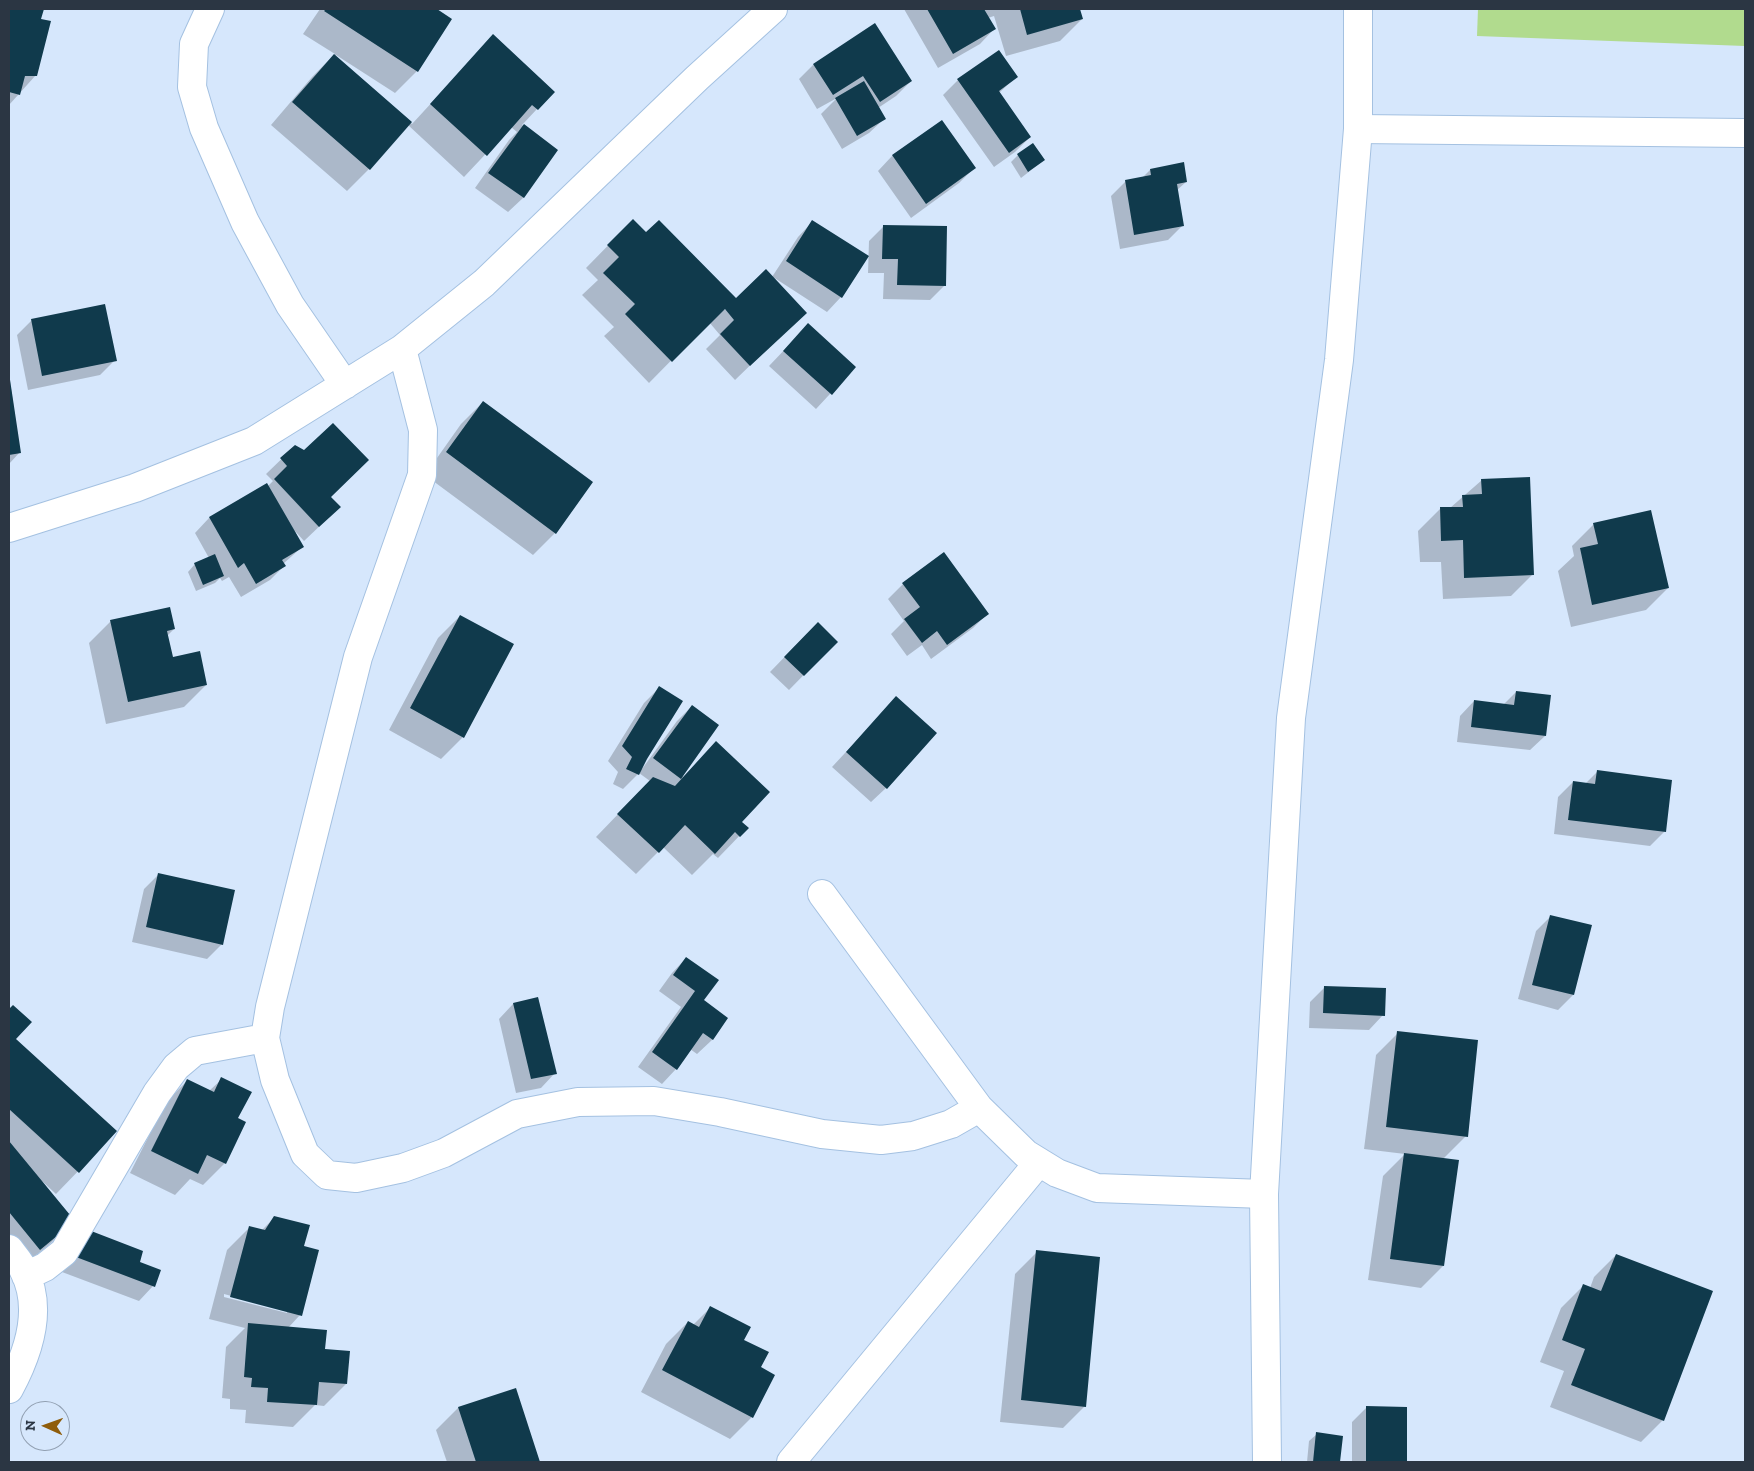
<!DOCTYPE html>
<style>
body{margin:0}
#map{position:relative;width:1754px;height:1471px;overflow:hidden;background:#d6e7fc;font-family:"Zilla Slab",serif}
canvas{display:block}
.frame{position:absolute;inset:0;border:10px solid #2b3643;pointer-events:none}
.north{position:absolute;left:20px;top:1401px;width:50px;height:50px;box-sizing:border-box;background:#d6e7fc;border:1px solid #92a0b2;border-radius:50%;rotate:272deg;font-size:14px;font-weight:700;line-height:20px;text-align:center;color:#2b3643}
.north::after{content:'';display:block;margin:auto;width:18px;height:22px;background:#8f5d0b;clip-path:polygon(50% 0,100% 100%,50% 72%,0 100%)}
</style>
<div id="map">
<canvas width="1754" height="1471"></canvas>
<div class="frame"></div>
<div class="north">N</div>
</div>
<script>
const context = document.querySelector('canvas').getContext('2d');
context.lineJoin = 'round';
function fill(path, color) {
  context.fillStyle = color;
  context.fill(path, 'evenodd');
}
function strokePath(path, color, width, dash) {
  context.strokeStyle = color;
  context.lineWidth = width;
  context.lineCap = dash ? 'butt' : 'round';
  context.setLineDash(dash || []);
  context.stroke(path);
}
const green = new Path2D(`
 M1478,9h267v37l-268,-10z`);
const shadow = new Path2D(`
 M9,9h33l-2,11 -4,55 -27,30z
 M320,9h115l16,10 -34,52 -22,22 -59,-38 -1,1 77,68 81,-88 60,56 -31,33 35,25 -34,48 -15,14 -33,-24 34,-48 8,-8 -6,-5 -47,50 -56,-52 -39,44 -22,22 -76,-66 41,-48 23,-23 -32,-20z
 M904,9h175l3,10 -22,22 -54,15 -12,-40 -6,2 6,11 -14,15 -42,24z
 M813,65l98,16 -15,15 -18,12 6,11 -15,14 -27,16 -21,-35 16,-16 -20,11 -18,-30z
 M1016,77l-17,16 31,44 -15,15 -21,15 -51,-72 15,-15z
 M941,122l33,46 -15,15 -48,35 -33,-47 14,-15z
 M1018,155l26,5 -23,18 -10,-16z
 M1150,170l36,12 -10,9 6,35 -14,14 -48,9 -9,-53 15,-15 16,-3z
 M633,220l92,90 41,-39 6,6 26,-40 14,-15 29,75 -14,15 -54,-35 17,50 -55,53 -29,-31 14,-14 -11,-13 -60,61 -45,-47 10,-9 -32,-32 16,-15 -12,-12z
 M884,226l61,59 -15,15 -47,-1 1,-26h-16l1,-32z
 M32,320l83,40 -15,15 -72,15 -11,-55z
 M808,325l47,42 -39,42 -47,-43z
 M9,374l11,78 -11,12z
 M483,402l72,131 -22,22 -108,-80 36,-51z
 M295,446l34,51 -5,25 -20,19 -9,-10 7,16 -19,17 1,2 -14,14 -29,17 -12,-20 -7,4 -2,-3 -5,5 -19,8 -8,-19 7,-8 14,-6 -14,-25 14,-15 58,-33 1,1 5,-5 -7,-7z
 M1482,480l51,94 -22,22 -68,3 -2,-37h-21l-2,-31 22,-22 10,-1z
 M1594,524l74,64 -22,22 -75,17 -13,-56 16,-15 -2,-10z
 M903,584l84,30 -14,14 -42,31 -9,-14 -15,11 -16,-22 13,-13 -16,-22z
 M460,616l3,121 -22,22 -52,-29 49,-92z
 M111,621l63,8 -7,7 5,22 34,27 -22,22 -78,17 -17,-81z
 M803,638l33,4 -47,48 -19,-18z
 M659,688l-18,80 1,1 35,-48 15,-15 -10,70 1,1 33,-34 25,79 6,6 -29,30 -5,-4 -21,21 -29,-28 -27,27 -40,-37 54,-56 -11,-8 -16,16 -10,-5 5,-12 -10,-11 36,-58z
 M1516,692l29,44 -15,14 -73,-8 3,-26 14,-15 29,4z
 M896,698l-10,90 -15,14 -39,-35z
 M1597,772l68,59 -15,15 -96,-12 4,-37 15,-15 12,2z
 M159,874l63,70 -15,15 -75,-17 12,-53z
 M1551,916l40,10 -18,69 -15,15 -40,-11 18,-68z
 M686,958l17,43 24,17 -15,22 -15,14 -7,-5 -14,20 -14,15 -24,-17 43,-60 -22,-16 13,-18z
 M1325,987l58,28 -14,15 -60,-2 1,-26z
 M538,998l17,75 -14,15 -25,5 -17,-74 14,-15z
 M13,1006l-3,37 106,89 -60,62 -14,-13 31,40 -22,22 -34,28 -8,-11v-249z
 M1398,1033l68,103 -23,23v107l-22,22 -53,-8 15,-104 22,-22 -41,-5 12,-94z
 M222,1079l14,40 9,4 -20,40 -22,22 -13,-6 -15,16 -45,-22 36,-71 22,-22 21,11z
 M275,1217l27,30 -2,68 -12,13 35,22 23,34 -22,22 -9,-1 -22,22 -48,-4 1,-13 -16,-1v-10l-8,-1 4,-51 19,-19 -36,-9 18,-69 22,-22 12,3zM224,1294l63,17v2l-63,-16z
 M71,1245l67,17 15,24 -14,15 -77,-29z
 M1037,1252l48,154 -22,22 -63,-6 15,-148z
 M1616,1255l47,165 -22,22 -91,-35 14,-36 -24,-9 21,-54 22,-22 7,2 4,-11z
 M710,1308l33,33 16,26 -7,50 -22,22 -89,-47 25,-48 22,-22 5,3z
 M515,1389l24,73h-92l-11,-32 22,-22z
 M1367,1407l39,1 -1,54h-53v-40z
 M1317,1434l25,3 -4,25h-31l2,-21z`);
const building = new Path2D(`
 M9,9h35l-3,10 10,2 -14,55h-12l-5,19 -11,-3z
 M326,9h111l15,10 -34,53 -94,-61z
 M927,9h57l12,20 -43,25z
 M1020,9h60l3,10 -56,16z
 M875,23l37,58 -32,21 -17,-26 -30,19 -20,-31z
 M493,34l62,58 -17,18 -6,-5 -45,51 -57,-52z
 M999,50l19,27 -19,14 32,46 -22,16 -52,-74z
 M334,54l78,68 -42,48 -78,-68z
 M864,81l22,38 -29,17 -22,-38z
 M942,120l34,48 -50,36 -34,-49z
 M524,124l34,26 -34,48 -36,-25z
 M1033,143l12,17 -17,12 -11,-18z
 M1184,162l3,20 -10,2 7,42 -50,9 -9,-55 26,-5 -1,-6z
 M633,219l13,13 13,-12 77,78 30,-29 41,44 -57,53 -30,-32 14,-14 -9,-11 -53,53 -47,-48 10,-10 -32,-31 16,-16 -12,-12z
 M812,220l57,36 -27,42 -56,-37z
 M883,225l64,1 -1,60 -49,-1 1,-26h-16z
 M105,304l12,57 -75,15 -11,-57z
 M808,323l48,44 -24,28 -49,-44z
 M9,373l12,80 -12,2z
 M483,401l110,81 -37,52 -110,-82z
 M333,423l36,37 -38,37 10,10 -22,20 -45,-48 13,-13 -7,-8 15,-13 9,5z
 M1530,477l4,98 -70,3 -1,-38 -22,1 -1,-34h23l-1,-12 20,-1 -1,-15z
 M267,483l37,64 -22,13 4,6 -30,18 -12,-21 -6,5 -29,-51z
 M1651,510l18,78 -77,17 -12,-57 18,-4 -5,-21z
 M944,552l45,62 -42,31 -10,-14 -15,12 -18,-24 16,-12 -18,-24z
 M215,554l9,22 -21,9 -9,-22z
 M170,607l5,22 -8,2 6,26 27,-6 7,34 -79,17 -18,-82z
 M460,615l54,29 -50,94 -54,-30z
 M818,622l20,20 -34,34 -20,-19z
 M659,686l24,15 -36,58 -8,16 -13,-6 6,-12 -10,-11z
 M1516,691l35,4 -5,41 -75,-9 3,-27 40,5z
 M896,696l41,37 -50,56 -41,-37z
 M692,705l27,20 -38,54 -28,-21z
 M716,741l54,51 -28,30 7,6 -9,9 -5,-5 -20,22 -30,-29 -26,28 -42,-39 36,-37 22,9z
 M1597,770l75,10 -6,52 -98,-12 5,-39 22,3z
 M158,873l77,17 -12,55 -77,-18z
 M1550,915l42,10 -18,70 -42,-10z
 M686,957l33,23 -15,20 24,18 -15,22 -10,-7 -26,37 -25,-18 43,-61 -22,-16z
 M1324,986l62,2 -1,28 -62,-3z
 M538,997l19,77 -26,5 -18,-76z
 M13,1005l19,17 -16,17 101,92 -38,42 -70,-64v-100z
 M1397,1031l81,9 -10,97 -82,-10z
 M221,1077l31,15 -14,26 8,4 -20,42 -19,-9 -9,19 -47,-23 36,-72 27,13z
 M9,1141l66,80 -35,29 -31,-38z
 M1404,1153l55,7 -15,106 -54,-7z
 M274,1216l36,9 -6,21 15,4 -17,66 -72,-19 19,-71 16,4z
 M86,1229l57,22 -3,11 21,8 -6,17 -79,-30z
 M1036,1250l64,7 -14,150 -65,-7z
 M1616,1254l97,37 -49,130 -93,-36 14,-36 -23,-9 21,-56 18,7z
 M710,1306l41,21 -7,13 25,12 -8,15 14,8 -22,43 -91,-48 26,-49 11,6z
 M248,1323l79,7 -2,19 25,2 -3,33 -28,-2 -2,23 -50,-3 1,-14 -17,-1 1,-9 -8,-1z
 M516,1388l24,74h-64l-18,-55z
 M1366,1406l41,1v55h-41z
 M1316,1432l27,4 -3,26h-27z`);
const minor = new Path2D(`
 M210,9l-16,35 -2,43 12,41 41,94 45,83 55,80
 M1358,129l387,4
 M402,349l21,81 -1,45 -64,182 -88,350 -5,31 10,42 30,74 22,21 29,3 47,-10 41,-15 73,-39 61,-12 76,-1 66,11 102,22 59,6 32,-4 38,-12 28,-16
 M9,528l126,-40 119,-47 148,-92 82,-66 213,-205 76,-69
 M822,894l157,214 47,46 31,19 40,15 167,6
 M9,1249c5,7 12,14 15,22 20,39 4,83 -15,118
 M26,1276l19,-9 19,-15 93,-159 19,-26 19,-16 70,-13
 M791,1462l248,-300`);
const tertiary = new Path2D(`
 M1267,1462l-3,-268 27,-476 48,-358 19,-231v-120`);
fill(green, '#b1db8e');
fill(shadow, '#0003');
fill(building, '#103a4c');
strokePath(minor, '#a4c1e1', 30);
strokePath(tertiary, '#a4c1e1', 30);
strokePath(minor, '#fff', 28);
strokePath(tertiary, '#fff', 28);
</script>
